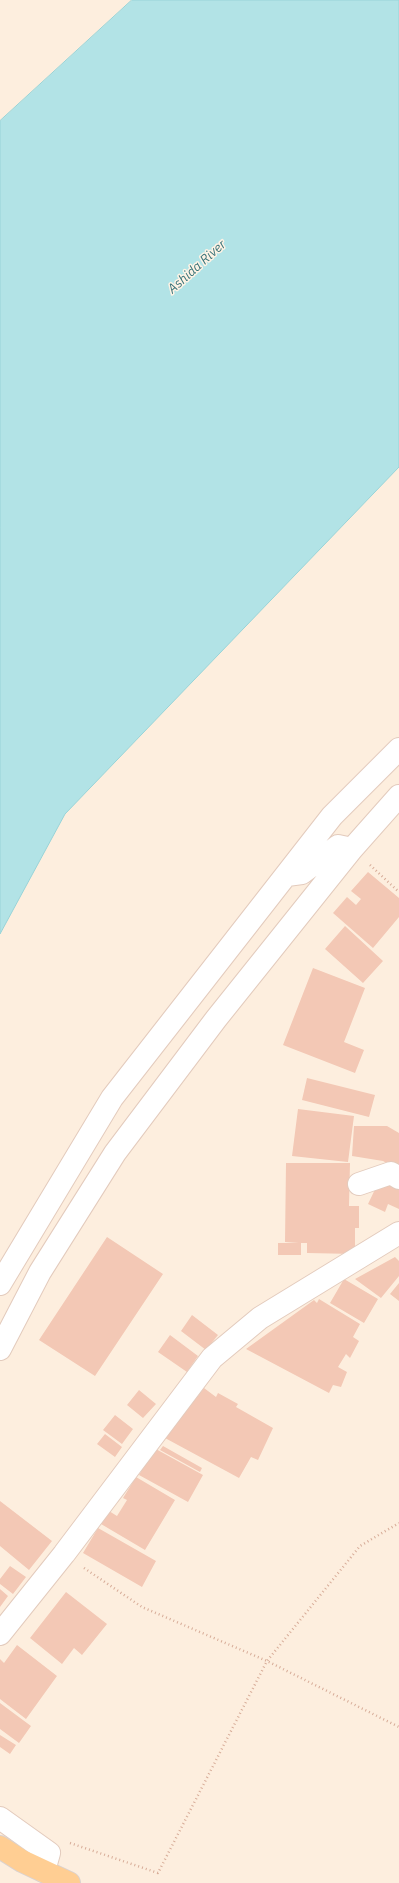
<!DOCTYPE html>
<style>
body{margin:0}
canvas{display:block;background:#fdeede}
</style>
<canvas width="399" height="1883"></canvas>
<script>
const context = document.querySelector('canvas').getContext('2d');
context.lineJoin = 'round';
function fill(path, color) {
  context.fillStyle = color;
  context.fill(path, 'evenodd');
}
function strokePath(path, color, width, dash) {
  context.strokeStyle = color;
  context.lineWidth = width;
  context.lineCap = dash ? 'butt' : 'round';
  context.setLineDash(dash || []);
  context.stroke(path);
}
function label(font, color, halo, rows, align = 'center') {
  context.font = font + ' "IBM Plex Sans",sans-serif';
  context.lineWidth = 3;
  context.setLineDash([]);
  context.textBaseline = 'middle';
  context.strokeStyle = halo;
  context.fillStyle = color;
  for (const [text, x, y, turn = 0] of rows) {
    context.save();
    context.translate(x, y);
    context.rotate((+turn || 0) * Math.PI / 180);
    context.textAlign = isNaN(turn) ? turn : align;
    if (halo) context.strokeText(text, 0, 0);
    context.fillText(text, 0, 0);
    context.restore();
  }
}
const water = new Path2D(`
 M132,0h267v467l-334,347 -65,120v-813z`);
const building = new Path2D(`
 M368,872l31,26v19l-26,31 -40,-35 14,-16 9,8 5,-6 -10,-8z
 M345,926l38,35 -20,22 -38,-34z
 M313,968l52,20 -21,54 20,8 -9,23 -72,-28z
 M307,1078l68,17 -6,22 -67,-17z
 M298,1109l56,7 -6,46 -56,-6z
 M354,1126h33l12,7v37l-16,-9 -31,-5z
 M286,1163h64l-1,43h10v22h-4v26l-48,-1v-10h-6v12h-23v-12h21l-14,-1z
 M381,1177l18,9v23l-11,-5 -3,8 -17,-8z
 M107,1237l56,37 -68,102 -56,-36z
 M395,1257l4,4v15l-18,22 -26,-19z
 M344,1279l34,20 -14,24 -34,-20z
 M399,1283v18l-9,-7z
 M319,1299l41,25 -7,13 6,4 -9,17 -4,-4 -8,13 9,5 -6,15 -8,-2 -4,8 -83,-44 68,-49 3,3z
 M192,1315l26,20 -12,15 -25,-19z
 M170,1335l28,21 -11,16 -29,-20z
 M204,1388l12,9 2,-4 20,11 -2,3 37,21 -15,32 -7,-3 -12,21 -74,-40z
 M139,1390l17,14 -13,14 -16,-13z
 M115,1415l18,14 -11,15 -19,-14z
 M105,1434l17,13 -7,10 -18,-13z
 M163,1446l39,22 -2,4 -40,-22z
 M154,1448l49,27 -15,27 -49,-27z
 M136,1477l39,23 -30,50 -44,-26 8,-13 8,5 10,-16 -4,-2z
 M0,1501l52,40 -23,29 -29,-24z
 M98,1528l58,33 -14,26 -59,-34z
 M10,1566l16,11 -13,17 -13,-10v-5z
 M0,1589l8,7 -8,11z
 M66,1592l41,32 -25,31 -8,-7 -12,16 -32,-26z
 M17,1645l40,31 -31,43 -26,-20v-40l4,4z
 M0,1703l31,23 -12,17 -19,-14z
 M0,1735l16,10 -6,9 -10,-7z`);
const path = new Path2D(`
 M370,865l29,27
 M84,1568l58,39 125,54 132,66
 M70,1843l88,30 109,-212 93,-115 39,-23`);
const minor = new Path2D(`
 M287,875l15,-2 36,-27 14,3
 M359,1184l32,-11 8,5
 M0,1284l112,-186 220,-282 67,-67
 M0,1349l40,-77 75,-119 101,-134 136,-170 47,-53
 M0,1634l64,-80 148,-196 48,-40 139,-85
 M0,1818l49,35 -5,18`);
const major = new Path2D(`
 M0,1847l22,14 47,22`);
const waterNames = [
 ["Ashida River",197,267,-42]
];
fill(water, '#b2e3e6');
strokePath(water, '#98d4d8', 1);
fill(building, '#f3c8b5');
strokePath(minor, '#e3cbbd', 24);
strokePath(major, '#dbd2cf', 24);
strokePath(path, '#d7ac98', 2.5, [1, 3]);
strokePath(minor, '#fff', 22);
strokePath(major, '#ffce93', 22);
label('italic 13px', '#3a747a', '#fff3e5', waterNames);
</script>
